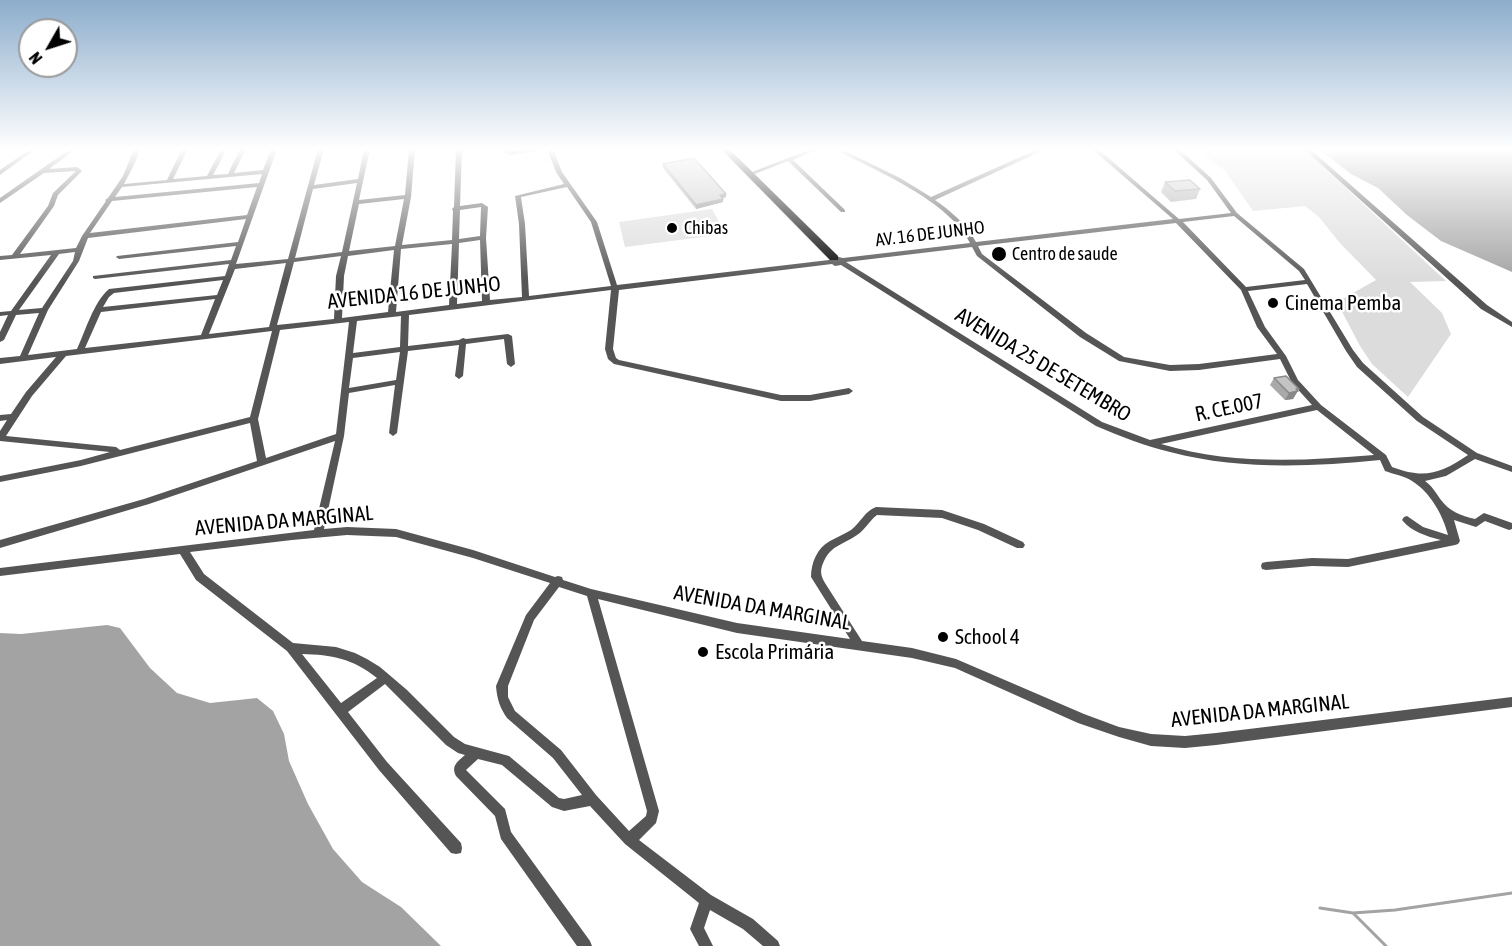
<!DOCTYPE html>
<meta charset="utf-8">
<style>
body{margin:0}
#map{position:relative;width:1512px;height:946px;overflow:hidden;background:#fff;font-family:"Asap Condensed",sans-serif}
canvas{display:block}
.north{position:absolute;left:18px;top:18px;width:60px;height:60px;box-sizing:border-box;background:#fff;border:2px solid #999;border-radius:50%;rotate:231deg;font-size:16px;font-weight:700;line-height:24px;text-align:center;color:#000}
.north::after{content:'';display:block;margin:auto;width:21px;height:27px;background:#000;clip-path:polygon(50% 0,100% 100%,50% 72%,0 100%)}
</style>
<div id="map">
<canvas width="1512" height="946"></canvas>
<div class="north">N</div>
</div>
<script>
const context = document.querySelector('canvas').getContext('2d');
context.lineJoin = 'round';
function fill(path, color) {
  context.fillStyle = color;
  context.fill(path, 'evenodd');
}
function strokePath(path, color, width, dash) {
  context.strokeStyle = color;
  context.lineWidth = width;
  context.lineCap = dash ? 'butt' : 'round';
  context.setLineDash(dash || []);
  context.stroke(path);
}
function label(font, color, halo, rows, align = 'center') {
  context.font = font + ' "Asap Condensed",sans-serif';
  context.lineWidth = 5;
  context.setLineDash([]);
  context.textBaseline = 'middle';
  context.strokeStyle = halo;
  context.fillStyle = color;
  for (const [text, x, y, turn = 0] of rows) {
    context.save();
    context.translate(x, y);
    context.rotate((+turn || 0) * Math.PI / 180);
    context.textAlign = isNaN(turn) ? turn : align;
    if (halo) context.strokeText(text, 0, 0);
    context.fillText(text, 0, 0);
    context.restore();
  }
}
const green = new Path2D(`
 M1198,149h106l142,132 -36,1 32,31 9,21 -43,63 -36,-33 -12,-18 -23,-44 39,-22 -37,-38 -20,-25 -14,-11 -52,5 -27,-39z
 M712,209l14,25 -101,13 -6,-25z`);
const water = new Path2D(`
 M1319,149h193v123l-71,-31 -34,-26 -29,-27 -27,-14z
 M107,625l13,3 30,40 27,25 33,10 47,-5 16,13 11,23 5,27 19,43 25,45 29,33 39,25 40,39h-441v-313l21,1z`);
const stream = new Path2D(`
 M1320,908l33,5 42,-3 117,-17
 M1353,913l33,33`);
const minor = new Path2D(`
 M30,149h6l-36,26v-5z
 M70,149h6l-27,20 28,-2 5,4 -24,24 -4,11 -34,48 56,-6 6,-12 24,-35 -1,-1 3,-2 15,-22 11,-27h6l-5,14 -11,21 43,-4 15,-31h6l-15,30 34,-3 14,-27h6l-14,26 15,-1 12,-25h6l-12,24 29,-3 8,-21h6l-41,115 52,-5 30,-110h6l-10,36 44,-6 6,-30h6l-11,51 46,-5 4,-46h6l-4,48 -9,48 50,-5 1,-29 -1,-2 2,-2 2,-58h6l-2,57 22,-3 6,4 -2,31 4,62 32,-3 -3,-73 -4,-28 49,-12 -8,-12 -9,-23h6l9,23 35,50 20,63 212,-25 5,-4 9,2 127,-15c-21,-42 -93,-72 -134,-93l-1,-1h6l59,29 31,19 107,-48h7l-1,1 -109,50c16,11 32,25 41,42l197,-23 -81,-70h6l81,70 52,-6 -24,-33 -34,-31h6l32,29 26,35 67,56 49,81 10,13 60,54 54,36 35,13v6l-37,-13 -29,17 -21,5c7,5 11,12 16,19 8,11 20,16 34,19l9,-6 28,10v6l-3,1 -24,-9 -9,6 -22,-7 6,21 -2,3 -3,1 -107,22 -36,-1 -46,4 -4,-1 -1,-3 1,-3 4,-1 46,-4 36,1 93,-19c-15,-4 -29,-8 -39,-20l2,-3 3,-1 16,11 25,8c-5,-20 -18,-43 -36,-54 -7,-5 -19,-7 -27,-10l-5,-11c-71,7 -141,10 -210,-8 -26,-6 -50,-16 -74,-26l-255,-161 -6,1 -3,-2 -213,26 -6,59 3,9 3,2 162,35h29l39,-7 4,3 -4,3 -39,7h-29l-167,-37 -6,-5 -3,-10 6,-59 -202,25 -1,31 51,-6 4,-2 3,1 42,-5 4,2 3,28 -4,3 -4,-3 -3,-25 -38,5 -3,32 -4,3 -4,-3 4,-31 -51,6 -11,82 -4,3 -4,-3 6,-48 -46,8 -5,43 -20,93 23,-2 49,2 77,21 82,27 3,-1 4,1 1,3 28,9 146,34 113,16 -39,-62c0,-14 6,-29 19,-36 7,-4 15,-7 21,-11 10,-8 13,-18 25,-23l66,3 42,14 39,18 2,3 -2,3h-6l-39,-18 -36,-12 -65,-3c-7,5 -12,15 -20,20 -12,9 -26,10 -33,26 -4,8 -4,14 1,22l37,58 50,7 44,11 128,55 35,13 32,7 34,2 31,-3 296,-36v10l-296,38 -31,3 -34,-2 -32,-9 -41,-14 -123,-55 -43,-10 -175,-25 -139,-34 61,212 -3,12 -17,17 72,55 42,24 25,22 2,5h-17l-20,-17 -33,-19 -6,18 9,18h-14l-9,-17 9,-26 -74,-59 -35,-38 -26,5 -12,-4 -50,-42 -24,-6 -12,11 39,39 6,23 79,109 2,5h-15l-76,-107 -6,-23 -39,-40c-5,-10 1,-14 9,-21l-7,-2 -12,-8 -61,-61 -37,28 39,50 74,81 1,5 -1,5 -5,1 -5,-1 -72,-83 -92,-119 -91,-71 -16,-26 -180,22v-8l314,-38 21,-89 -186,63 -149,44v-8l144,-41 113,-38 -7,-38 -169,43 -81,16v-6l81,-16 29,-8 -110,-11v-10l7,-11 -7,1v-6l11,-1 15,-22 30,-35 -56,7v-6l20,-2 19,-43 -23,2 -12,25 -4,2v-10l8,-17 -8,1v-4l11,-1 40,-56 -51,5v-4l12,-1 36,-49 5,-13 23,-22 -32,2 -44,30v-5zM262,174l-3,9 -144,14 7,-10zM357,183l-15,69 -47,6 18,-69zM257,187l-10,28 -157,18 22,-32zM567,187l24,35 20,64 -82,10 -4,-72 -4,-27zM404,199l-9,47 -46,5 10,-47zM481,207l-1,29 -21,3 1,-29zM1234,216l65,55 6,9 -59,7 -63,-65zM246,219l-8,23 -121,14 -1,1 3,2 117,-13 -5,14 -138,16v2l2,1 134,-15 -4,12 -116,13c-16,14 -23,41 -32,60l-49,6 20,-45 31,-49 9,-23zM1176,223l65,67 16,37 20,27 -78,10 -29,1 -46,-8 -38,-24 -104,-79 -4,-8zM480,240l2,61 -25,3 2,-61zM452,244l-3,61 -53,7 5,-63zM972,247l5,9 103,81 39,24 51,10 29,-1 81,-11 12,24 20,22 -162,35 -48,-18 -256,-160zM394,250l-6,62 -46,6 2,-42 4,-20zM75,252l-2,9 -31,47 -23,2 40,-56zM341,256l-5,20 -2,43 -57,6 17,-63zM286,263l-17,64 -60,7 26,-65zM223,280l-6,15 -114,12 6,-10 5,-4zM1307,284l39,67 11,16 60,54 51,34c-28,19 -44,24 -76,12l-6,-12 -65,-50 -23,-25 -12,-24 -21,-29 -17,-36zM215,299l-14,36 -116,13 16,-36zM401,316l-1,31 -47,6 4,-32zM349,322l-13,112 -70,24 -8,-39 22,-89zM272,331l-22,86 -130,33 -4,-3 -110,-11 26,-40 34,-40zM400,352l-4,28 -47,8 4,-30zM1317,410l57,45c-71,6 -144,10 -213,-11zM347,535l49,2 77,21 77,25 -24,32 -30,71c1,13 4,22 11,32l46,40 29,37 -18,4 -5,-1 -50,-42 -44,-12 -11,-7 -47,-47 -27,-23 -13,-8 -12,-6 -19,-6 -43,-4 -89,-69 -14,-22 102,-12zM559,587l28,9 60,215 -1,5 -17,15 -33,-36 -35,-45 -46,-39 -7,-14v-11l26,-66zM302,654c30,1 50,4 75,24l-36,25z
 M502,149h6l3,2 18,-2h11l-3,2 -26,4 -6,-2z
 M811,149h7l-25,11 52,50v2h-4l-53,-51 -36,14 -5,-1z
 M1304,149h6l177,156 25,17v5l-31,-18z`);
const highway = new Path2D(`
 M721,149h8l109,107v4h-8z`);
const wall = new Path2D(`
 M663,164l63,30v3l-4,1 1,4 -27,7 -33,-41z
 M1165,182l35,7 -4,10 -25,3 -10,-10z
 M1274,378l25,11 -6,10 -8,1 -15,-15z`);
const shadedWall = new Path2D(`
 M726,194v3l-6,2v-4z
 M723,199v3l-27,7v-4z
 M1296,389h3l-6,10 -8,1 4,-7z`);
const building = new Path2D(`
 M694,158l32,36 -6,1 3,4 -27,6 -33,-41z
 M1190,180l10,9 -25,2 -10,-9z
 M1286,376l13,13h-3l2,2 -9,2 -15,-15z`);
const markers = [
 [672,228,6,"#000"],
 [999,254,8,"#000"],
 [1273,303,6,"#000"],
 [943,637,6,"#000"],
 [703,652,6,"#000"]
];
const farPoinames = [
 ["Chibas",684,228],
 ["Centro de saude",1012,254]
];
const farStreetnames = [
 ["AV. 16 DE JUNHO",930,234,-7]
];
const streetNames = [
 ["AVENIDA 16 DE JUNHO",414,293,-6],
 ["AVENIDA 25 DE SETEMBRO",1043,365,31],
 ["R. CE.007",1229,408,-12],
 ["AVENIDA DA MARGINAL",284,521,-5],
 ["AVENIDA DA MARGINAL",762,608,10],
 ["AVENIDA DA MARGINAL",1260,711,-6]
];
const poiNames = [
 ["Cinema Pemba",1285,303],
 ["School 4",955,637],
 ["Escola Primária",715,652]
];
fill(green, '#dcdcdc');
fill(water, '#a3a3a3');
strokePath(stream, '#a3a3a3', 3);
strokePath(highway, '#dbdbdb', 1);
fill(minor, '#555');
fill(highway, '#000');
fill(wall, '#a9a9a9');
fill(shadedWall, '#898989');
fill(building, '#c4c4c4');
strokePath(building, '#898989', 1.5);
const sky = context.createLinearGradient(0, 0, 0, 281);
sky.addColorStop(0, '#8cadcc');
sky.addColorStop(0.53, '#fff');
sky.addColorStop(1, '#ffffff00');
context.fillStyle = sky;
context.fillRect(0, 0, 1512, 281);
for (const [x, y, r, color] of markers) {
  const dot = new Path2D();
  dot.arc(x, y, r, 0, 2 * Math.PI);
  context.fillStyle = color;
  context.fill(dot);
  strokePath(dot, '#fff', 2);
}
label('18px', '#000', '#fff', farPoinames, 'left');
label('18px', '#000', '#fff', farStreetnames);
label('21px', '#000', '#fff', streetNames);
label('21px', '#000', '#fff', poiNames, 'left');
</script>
